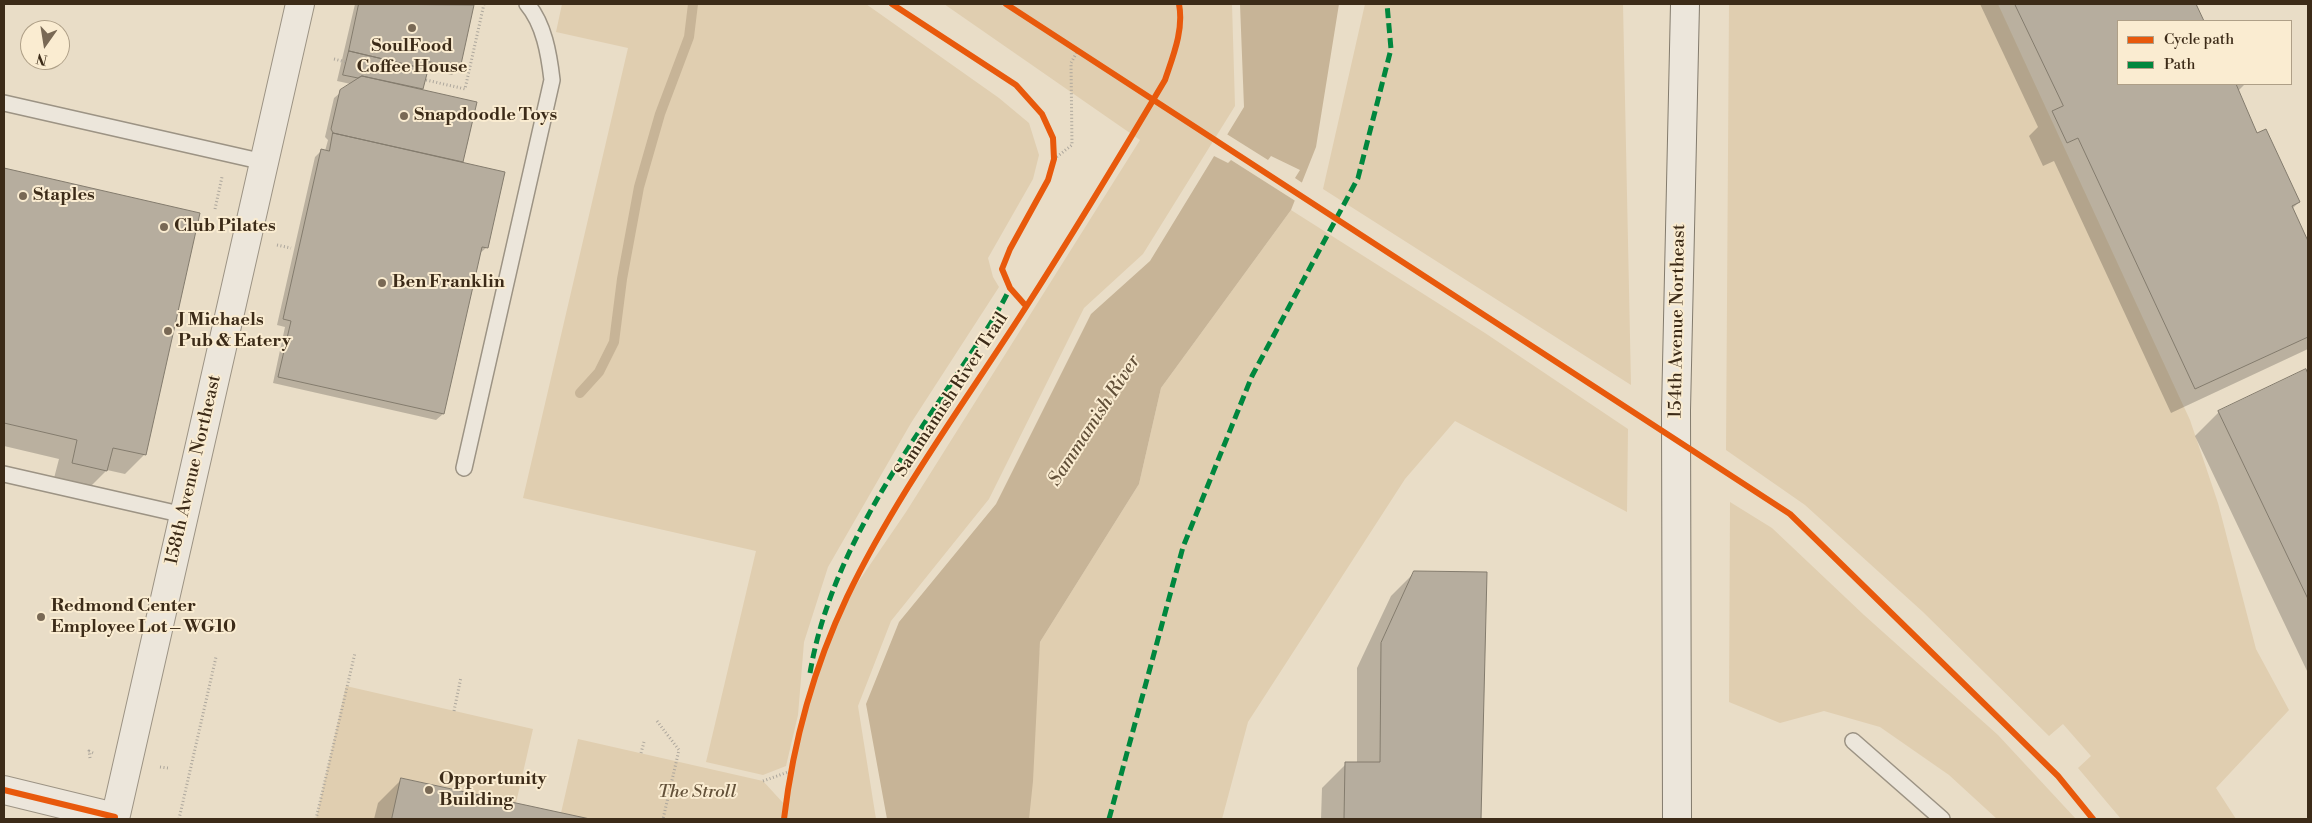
<!DOCTYPE html>
<meta charset="utf-8">
<style>
body{margin:0}
#map{position:relative;width:2312px;height:823px;overflow:hidden;background:#e9ddc7;font-family:"Libre Bodoni",serif}
canvas{display:block}
.frame{position:absolute;inset:0;border:5px solid #3c2b18;pointer-events:none}
.legend{position:absolute;left:2117px;top:20px;width:175px;height:65px;box-sizing:border-box;background:#faecd1;border:1px solid #ae9f87;margin:0;padding:6px 9px;list-style:none;font-size:15px;color:#3c2b18}
.legend li{display:flex;align-items:center;gap:10px;height:25px}
.legend b{width:25px;border:1px solid #ae9f87}
.north{position:absolute;left:20px;top:20px;width:50px;height:50px;box-sizing:border-box;background:#faecd1;border:1px solid #ae9f87;border-radius:50%;rotate:193deg;font-size:14px;font-weight:700;line-height:20px;text-align:center;color:#3c2b18}
.north::after{content:'';display:block;margin:auto;width:18px;height:22px;background:#796955;clip-path:polygon(50% 0,100% 100%,50% 72%,0 100%)}
</style>
<div id="map">
<canvas width="2312" height="823"></canvas>
<div class="frame"></div>
<ul class="legend">
<li><b style="height:6px;background:#e8590c"></b>Cycle path</li>
<li><b style="height:6px;background:#00873e"></b>Path</li>
</ul>
<div class="north">N</div>
</div>
<script>
const context = document.querySelector('canvas').getContext('2d');
context.lineJoin = 'round';
function fill(path, color) {
  context.fillStyle = color;
  context.fill(path, 'evenodd');
}
function strokePath(path, color, width, dash) {
  context.strokeStyle = color;
  context.lineWidth = width;
  context.lineCap = dash ? 'butt' : 'round';
  context.setLineDash(dash || []);
  context.stroke(path);
}
function label(font, color, halo, rows, align = 'center') {
  context.font = font + ' "Libre Bodoni",serif';
  context.lineWidth = 4;
  context.setLineDash([]);
  context.textBaseline = 'middle';
  context.strokeStyle = halo;
  context.fillStyle = color;
  for (const [text, x, y, turn = 0] of rows) {
    context.save();
    context.translate(x, y);
    context.rotate((+turn || 0) * Math.PI / 180);
    context.textAlign = isNaN(turn) ? turn : align;
    if (halo) context.strokeText(text, 0, 0);
    context.fillText(text, 0, 0);
    context.restore();
  }
}
const green = new Path2D(`
 M562,4h304l133,94 30,25 10,32 -6,24 -45,79 5,19 6,10 -88,136 -83,144 -24,75 -6,73 -12,51 -23,9 -57,-13 50,-211 -233,-53 105,-450 -72,-16z
 M944,4h288l3,102 -92,148 -59,54 -95,191 -98,122 -33,85 18,113h-286l-29,-6 17,-74 185,42 22,24 18,-88 20,-62 25,-58 58,-85 234,-372z
 M1365,4h258l8,381 -308,-196z
 M1729,4h269l192,416 28,83 38,146 33,61 -73,78 20,31h-115l-43,-51 13,-12 -28,-32 -14,12 -126,-124 -118,-107 -79,-55z
 M1291,210l194,123 143,96 -1,83 -172,-91 -50,58 -157,243 -26,97h-197l15,-177 99,-158 22,-96z
 M1730,502l42,26 92,87 134,120 78,84h-79l-48,-44 -69,-48 -56,-16 -44,12 -51,-21z
 M346,686l187,43 -17,74 -114,-25 -10,41h-76z`);
const water = new Path2D(`
 M1240,4h99l-23,143 -25,63 -130,178 -22,96 -99,158 -7,139 -4,38h-142l-21,-115 33,-82 97,-118 95,-190 59,-53 94,-154z`);
const pier = new Path2D(`
 M1225,133l43,27 3,-4 29,14 -5,8 9,6 -7,18 -66,-42 -3,3 -16,-8z`);
const shadow = new Path2D(`
 M355,4l118,1 -14,63 -7,7 -25,-6 -5,21 54,13 -14,60 24,85 -7,6 -36,160 -7,6 -163,-37 12,-56 -8,-2 38,-168 7,-7 3,1 3,-11 -3,-3 9,-39 17,-14 -14,-3z
 M1980,4h214l9,17h-85v63h127l-8,8 20,42 42,68 -7,7 16,35v105l-137,64 -117,-252 -11,5 -14,-30 9,-9z
 M4,170l195,44 -54,240 -20,20 -18,-4 -20,20 -34,-8 6,-23 -55,-13z
 M2305,371l3,5v297l-113,-237 24,-24z
 M1415,572l71,1 -7,246h-158l1,-31 24,-24h11v-96l34,-72z
 M402,779l182,40h-210l4,-16z`);
const stream = new Path2D(`
 M580,393l19,-21 15,-30 8,-63 17,-92 21,-73 29,-77 4,-33`);
const building = new Path2D(`
 M359,4l115,1 -14,64 -34,-8 -9,6 -68,-16z
 M2015,4h181l8,17h-86v63h118l21,49 9,-4 34,73 -8,4 16,35v96l-113,52 -117,-251 -11,5 -15,-32 11,-5z
 M349,51l68,16 4,-2 8,1 -6,23 -61,-13 -4,2 -15,-3z
 M362,76l115,26 -14,60 -130,-29 -2,-4 9,-39z
 M333,133l172,39 -17,76 -6,-1 -38,167 -166,-37 13,-56 -8,-2 38,-170 8,2z
 M4,168l196,45 -54,242 -33,-7 -6,23 -35,-8 5,-23 -73,-17z
 M2306,369l2,5v225l-90,-188z
 M1414,571l73,1 -6,247h-137l1,-57h35l1,-119z
 M401,778l115,25 74,16h-198z`);
const path = new Path2D(`
 M334,59l12,3
 M426,80l39,9 19,-85
 M1054,159l18,-14 -1,-82 7,-13
 M215,209l7,-32
 M277,245l14,3
 M454,711l7,-34
 M657,721l22,29 -16,69
 M641,753l3,-11
 M90,758l-1,-7 6,3
 M160,767l8,1
 M763,781l28,-10
 M179,819l37,-162
 M316,819l39,-166`);
const service = new Path2D(`
 M4,103l260,59
 M464,468l88,-388c-3,-26 -8,-56 -25,-76
 M4,474l180,41
 M1853,741l89,78`);
const minor = new Path2D(`
 M4,790l111,27
 M115,819l185,-815`);
const secondary = new Path2D(`
 M1677,819l-1,-409 9,-406`);
const quiet = new Path2D(`
 M810,673c18,-106 79,-197 138,-285 22,-34 44,-63 62,-100
 M1109,819l74,-272 69,-171 106,-198 33,-129 -4,-45`);
const cycleway = new Path2D(`
 M892,4l124,81 26,29 11,24 1,21 -6,21 -38,69 -8,20 8,19 16,18
 M1006,4l784,510 268,262 35,43
 M4,790l111,27
 M784,819c9,-76 30,-152 63,-222 49,-102 118,-195 179,-290 48,-75 94,-151 139,-227 8,-24 19,-50 14,-76`);
const markers = [
 [412,28,5,"#796955"],
 [404,116,5,"#796955"],
 [23,196,5,"#796955"],
 [164,227,5,"#796955"],
 [382,283,5,"#796955"],
 [168,331,5,"#796955"],
 [41,617,5,"#796955"],
 [429,790,5,"#796955"]
];
const poiNames = [
 ["SoulFood",412,47,"center"],
 ["Coffee House",412,68,"center"],
 ["Snapdoodle Toys",414,116],
 ["Staples",33,196],
 ["Club Pilates",174,227],
 ["Ben Franklin",392,283],
 ["J Michaels",178,321],
 ["Pub & Eatery",178,342],
 ["Redmond Center",51,607],
 ["Employee Lot – WG10",51,628],
 ["Opportunity",439,780],
 ["Building",439,801]
];
const streetNames = [
 ["154th Avenue Northeast",1678,321,-89],
 ["Sammamish River Trail",952,395,-57],
 ["158th Avenue Northeast",194,470,-77]
];
const parkNames = [
 ["The Stroll",697,793]
];
const waterNames = [
 ["Sammamish River",1095,421,-57]
];
fill(green, '#e0ceb0');
fill(water, '#c7b497');
fill(pier, '#e9ddc7');
fill(shadow, '#0003');
strokePath(stream, '#c7b497', 10);
fill(building, '#b6ad9e');
strokePath(building, '#837b6d', 1);
strokePath(service, '#9c9384', 18);
strokePath(minor, '#9c9384', 30);
strokePath(secondary, '#837b6d', 30);
strokePath(path, '#aca69c', 3, [1, 2.5]);
strokePath(service, '#ece6db', 15);
strokePath(minor, '#ece6db', 28);
strokePath(secondary, '#ece6db', 28);
strokePath(quiet, '#00873e', 5, [10, 5]);
strokePath(cycleway, '#e8590c', 6);
for (const [x, y, r, color] of markers) {
  const dot = new Path2D();
  dot.arc(x, y, r, 0, 2 * Math.PI);
  context.fillStyle = color;
  context.fill(dot);
  strokePath(dot, '#faecd1', 2);
}
label('bold 18px', '#3c2b18', '#faecd1', poiNames, 'left');
label('18px', '#3c2b18', '#faecd1', streetNames);
label('italic 18px', '#635139', '#faecd1', parkNames);
label('italic 19px', '#614f38', '#faecd1', waterNames);
</script>
